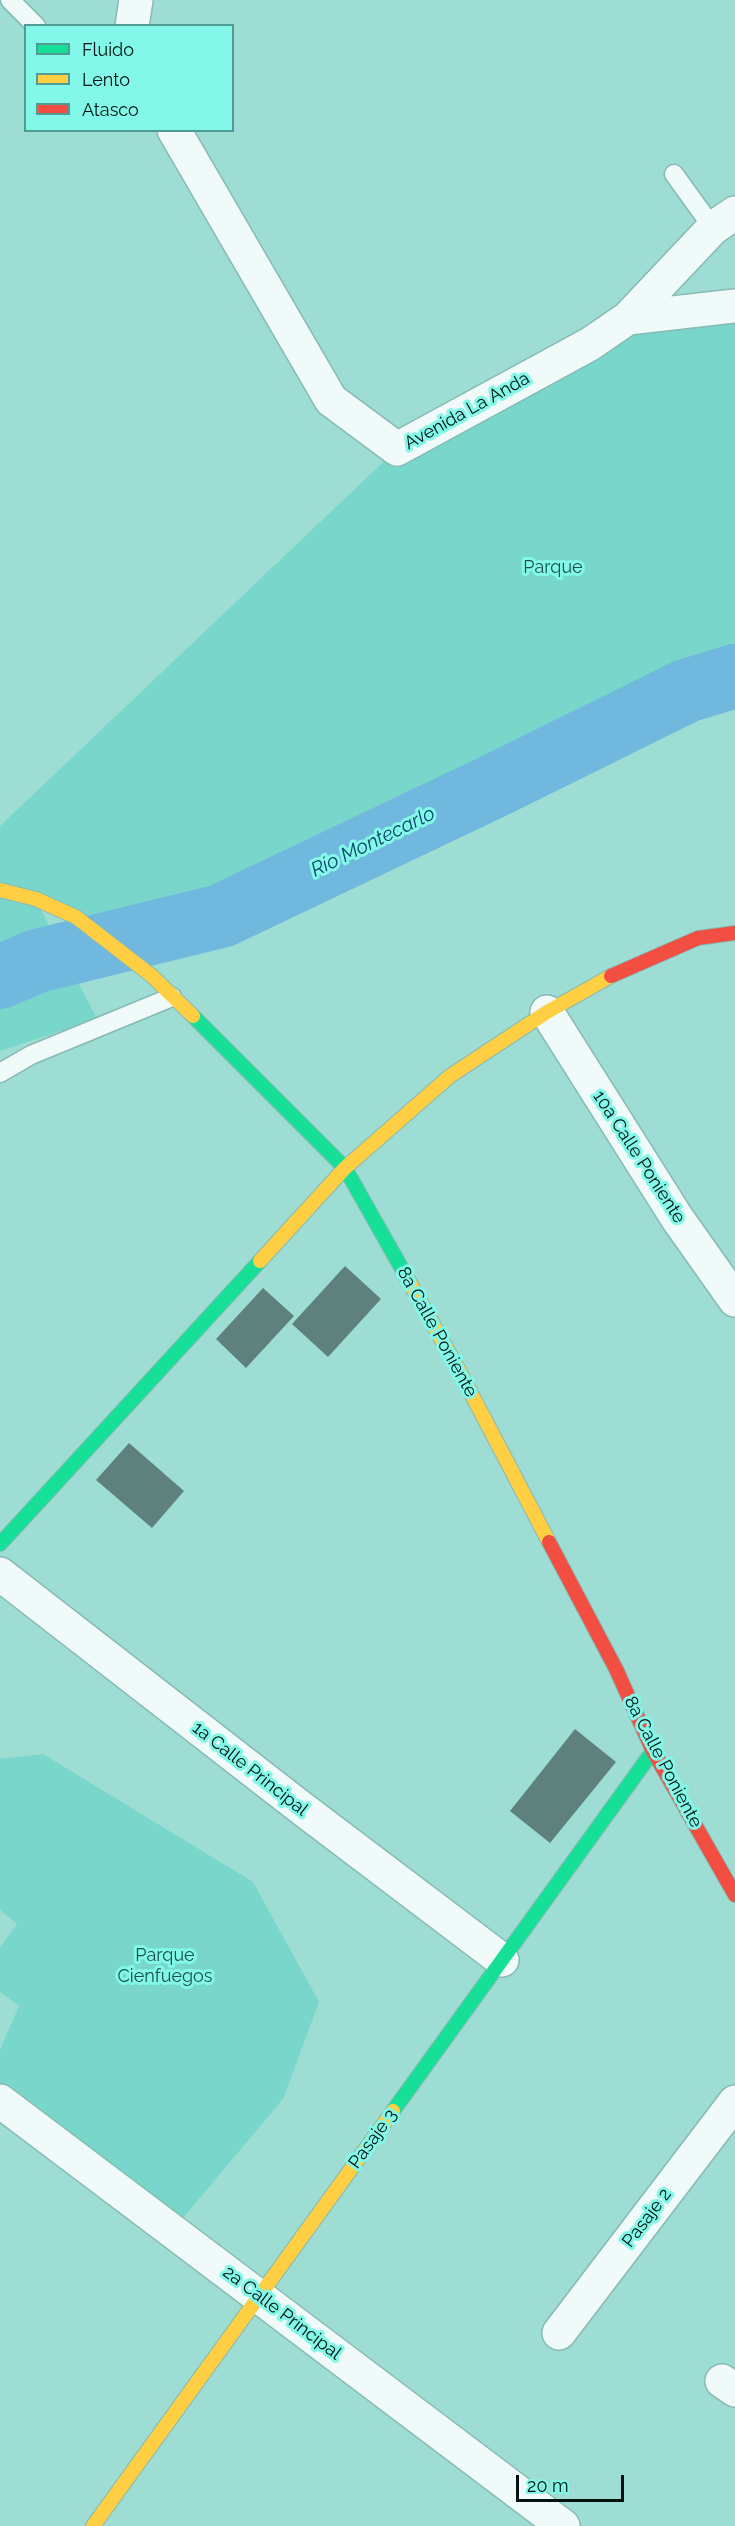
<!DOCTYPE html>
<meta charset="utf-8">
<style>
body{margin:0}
#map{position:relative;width:735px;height:2526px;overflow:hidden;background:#9eddd4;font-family:Raleway,sans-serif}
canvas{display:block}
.legend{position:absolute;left:24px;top:24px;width:210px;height:108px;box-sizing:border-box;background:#83f8e8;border:2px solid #4f9c92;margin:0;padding:8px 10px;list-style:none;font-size:18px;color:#001310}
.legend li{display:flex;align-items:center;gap:12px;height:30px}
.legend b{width:30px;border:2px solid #4f9c92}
.scale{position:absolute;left:516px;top:2475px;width:108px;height:27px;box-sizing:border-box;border:3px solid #001310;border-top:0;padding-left:8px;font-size:18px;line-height:21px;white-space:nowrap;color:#001310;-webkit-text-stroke:4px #83f8e8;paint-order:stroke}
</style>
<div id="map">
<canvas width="735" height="2526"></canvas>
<ul class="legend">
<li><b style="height:8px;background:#16e098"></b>Fluido</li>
<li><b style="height:8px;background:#ffcf43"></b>Lento</li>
<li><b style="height:8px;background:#f24e42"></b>Atasco</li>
</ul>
<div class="scale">20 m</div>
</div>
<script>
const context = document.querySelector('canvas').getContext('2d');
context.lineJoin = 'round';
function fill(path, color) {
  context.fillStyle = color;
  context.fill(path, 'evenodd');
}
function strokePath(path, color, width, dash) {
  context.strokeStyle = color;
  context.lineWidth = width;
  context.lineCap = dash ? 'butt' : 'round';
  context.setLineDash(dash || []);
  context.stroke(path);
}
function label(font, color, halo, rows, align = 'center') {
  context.font = font + ' Raleway,sans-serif';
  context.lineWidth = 6;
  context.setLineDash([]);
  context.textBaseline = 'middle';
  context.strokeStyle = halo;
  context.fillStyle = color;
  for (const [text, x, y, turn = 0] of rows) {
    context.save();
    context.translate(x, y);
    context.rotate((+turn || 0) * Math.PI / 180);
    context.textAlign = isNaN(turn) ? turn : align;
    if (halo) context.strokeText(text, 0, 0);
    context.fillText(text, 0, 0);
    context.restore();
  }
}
const green = new Path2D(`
 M735,310v372l-237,102 -277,132 -145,1 -35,-7 56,109 -97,32v-225l397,-377 276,-138z
 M43,1754l210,128 66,120 -36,97 -111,132 -172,-130v-51l19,-44 -19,-14v-44l17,-24 -17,-14v-151z`);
const river = new Path2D(`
 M0,977l37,-16 184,-45 277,-132 188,-93 49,-15`);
const building = new Path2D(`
 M345,1266l36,33 -53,58 -36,-33z
 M263,1288l31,28 -48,52 -30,-29z
 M129,1443l55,48 -32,37 -56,-48z
 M575,1729l41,33 -66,81 -40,-32z`);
const lane = new Path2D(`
 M10,0l26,26
 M674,174l39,54
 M0,1073l31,-18 141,-58`);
const street = new Path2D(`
 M132,26l4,-26
 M174,130l157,270 66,49 193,-105 38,-26 107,-12
 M628,318l85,-90 22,-15
 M547,1012l130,206 58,82
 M0,1574l300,233 202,153
 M0,2101l563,425
 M559,2333l176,-231
 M722,2381l13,9`);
const fast = new Path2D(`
 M193,1016l152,152 61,108
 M0,1544l260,-283
 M393,2111l260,-360`);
const slow = new Path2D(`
 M0,890l36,9 40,18 76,59 41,40
 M260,1261l85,-93 105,-92 97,-64 64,-36
 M406,1276l56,100 87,166
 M93,2526l300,-415`);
const jam = new Path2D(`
 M611,976l87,-38 37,-5
 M549,1542l67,127 37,82 82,144`);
const streetNames = [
 ["Avenida La Anda",467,411,-29],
 ["10a Calle Poniente",639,1157,57],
 ["8a Calle Poniente",437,1332,61],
 ["8a Calle Poniente",663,1762,62],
 ["1a Calle Principal",250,1769,38],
 ["Pasaje 3",373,2139,-54],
 ["Pasaje 2",647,2218,-53],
 ["2a Calle Principal",282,2313,37]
];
const parkNames = [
 ["Parque",553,568],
 ["Parque",165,1956],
 ["Cienfuegos",165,1977]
];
const waterNames = [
 ["Río Montecarlo",373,842,-26]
];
fill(green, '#78d6ca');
strokePath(river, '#70b8de', 64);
fill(building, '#5e817d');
strokePath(lane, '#86bab3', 21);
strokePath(street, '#86bab3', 36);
strokePath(fast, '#86bab3', 16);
strokePath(slow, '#86bab3', 16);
strokePath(jam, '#86bab3', 16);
strokePath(lane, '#f0faf9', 18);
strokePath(street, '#f0faf9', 33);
strokePath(fast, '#16e098', 14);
strokePath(slow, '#ffcf43', 14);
strokePath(jam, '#f24e42', 14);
label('18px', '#001310', '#83f8e8', streetNames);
label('18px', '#1c524b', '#83f8e8', parkNames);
label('italic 20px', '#0a456c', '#83f8e8', waterNames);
</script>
